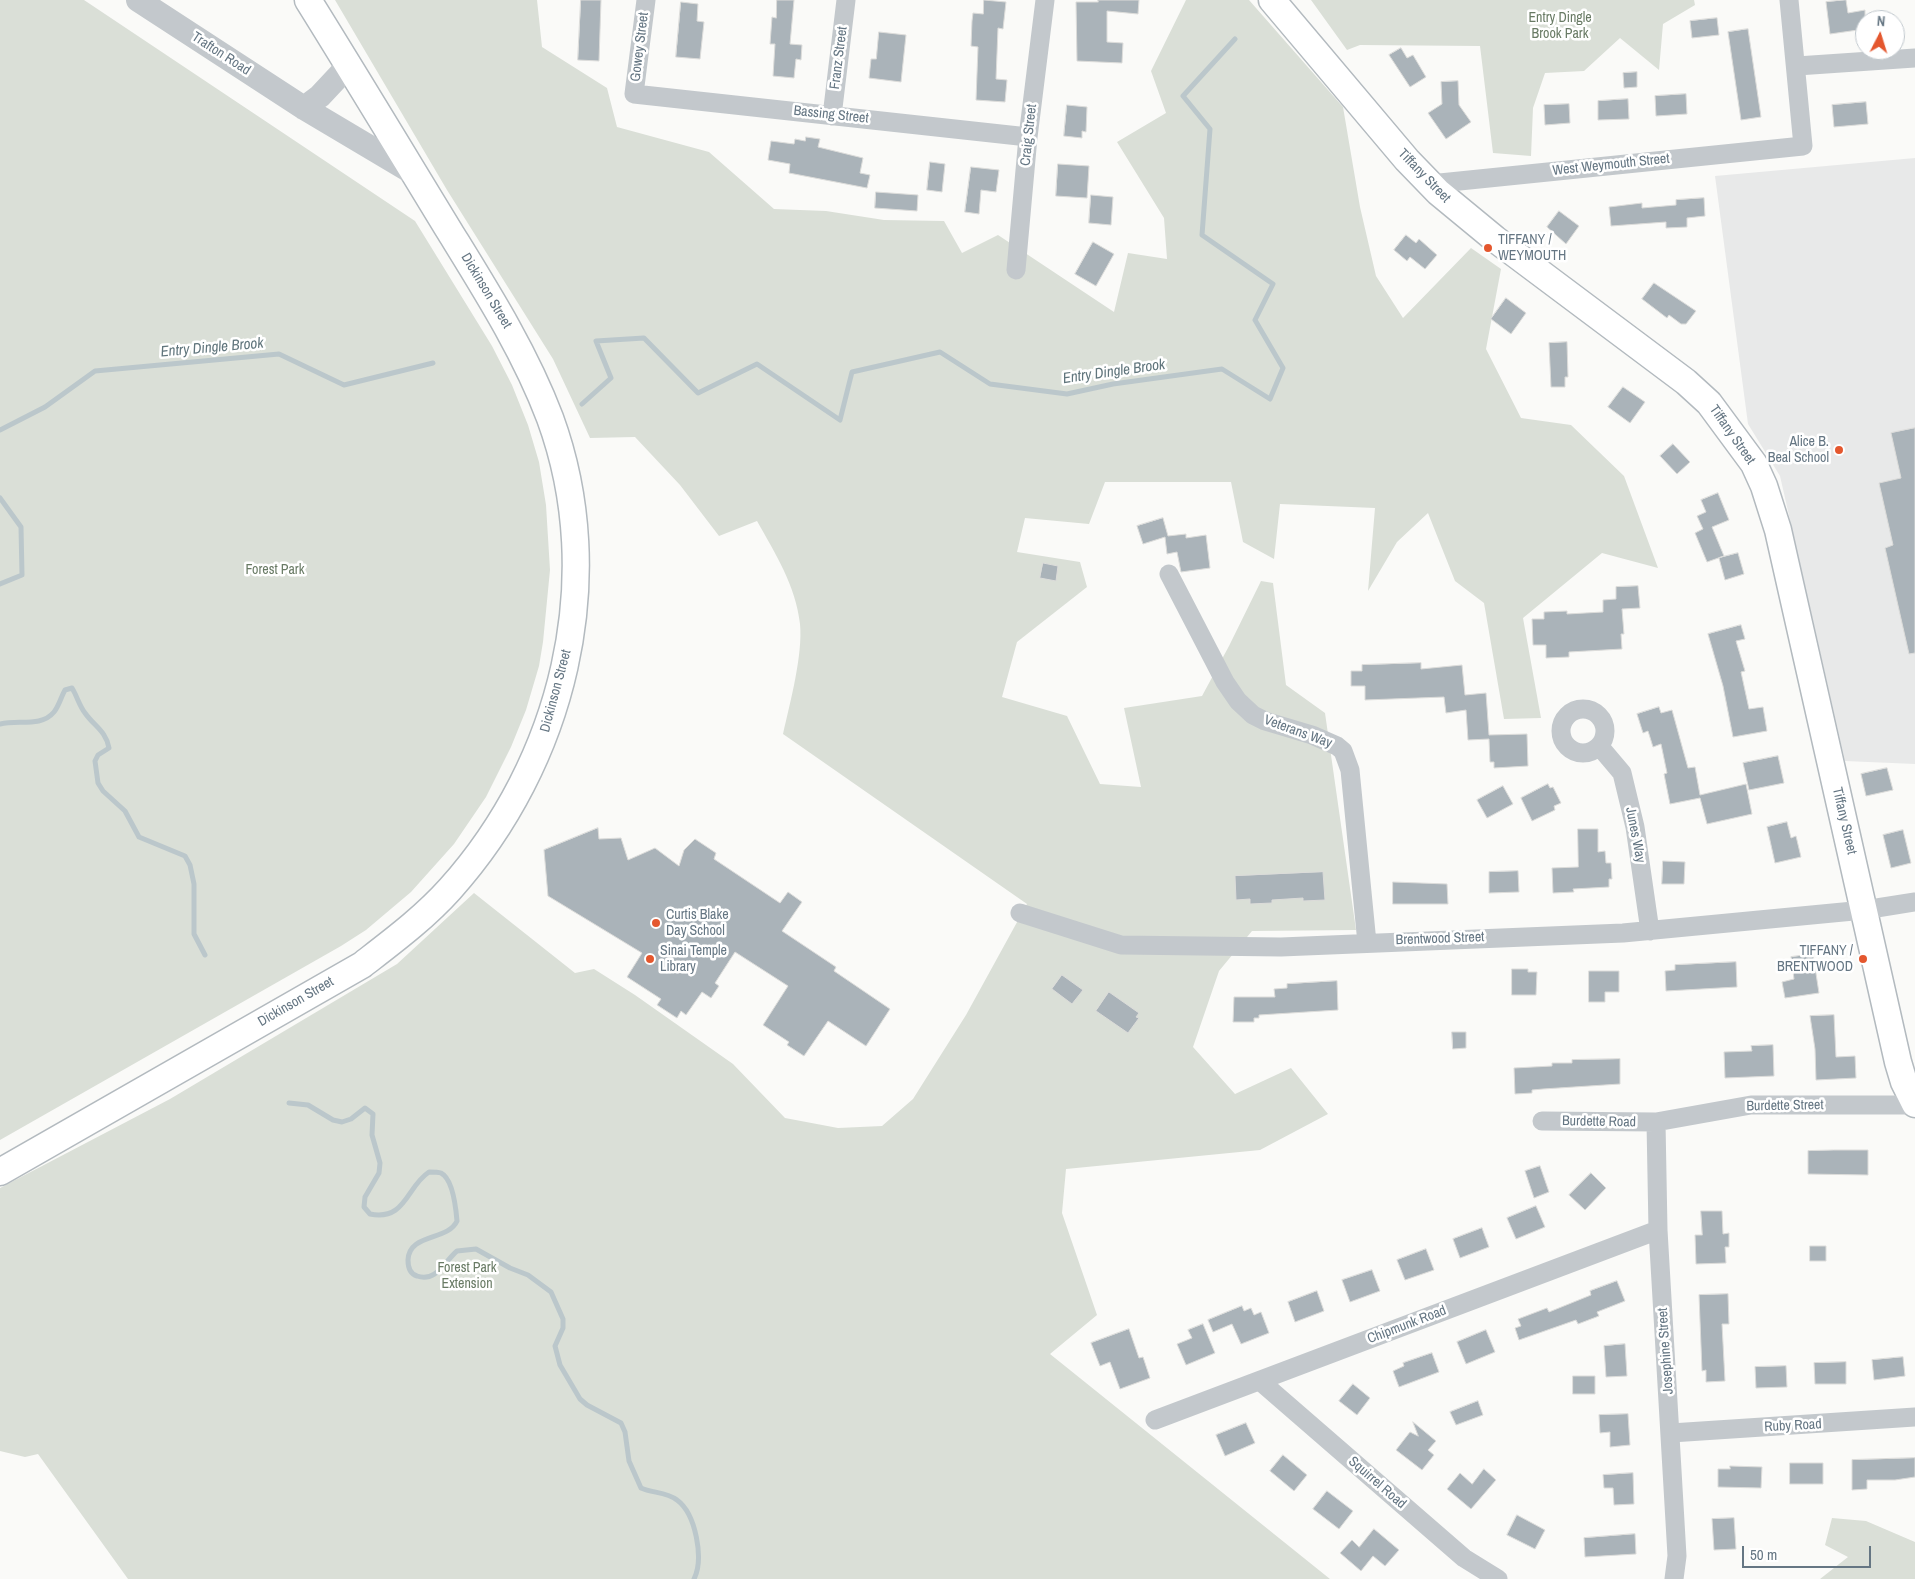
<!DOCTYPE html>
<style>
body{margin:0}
#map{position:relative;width:1915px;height:1579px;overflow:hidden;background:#fafaf8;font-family:"Archivo Narrow",sans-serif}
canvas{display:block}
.north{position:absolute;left:1855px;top:10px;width:50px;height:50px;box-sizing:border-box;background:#fff;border:1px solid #c1c8cd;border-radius:50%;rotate:5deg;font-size:14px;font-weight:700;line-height:20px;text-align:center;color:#657683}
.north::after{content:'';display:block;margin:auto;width:18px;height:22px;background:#e4572e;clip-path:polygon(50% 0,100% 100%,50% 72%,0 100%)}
.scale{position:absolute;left:1742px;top:1546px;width:129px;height:22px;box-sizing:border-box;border:2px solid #657683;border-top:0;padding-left:6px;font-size:15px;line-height:18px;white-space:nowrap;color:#657683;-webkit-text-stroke:4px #fff;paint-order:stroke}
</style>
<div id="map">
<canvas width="1915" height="1579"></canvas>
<div class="north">N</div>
<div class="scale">50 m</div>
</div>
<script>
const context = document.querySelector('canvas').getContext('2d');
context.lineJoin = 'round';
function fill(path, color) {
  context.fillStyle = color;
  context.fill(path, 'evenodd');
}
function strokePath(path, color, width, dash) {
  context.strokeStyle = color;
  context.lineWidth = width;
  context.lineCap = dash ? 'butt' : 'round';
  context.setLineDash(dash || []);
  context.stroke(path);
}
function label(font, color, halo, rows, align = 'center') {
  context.font = font + ' "Archivo Narrow",sans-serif';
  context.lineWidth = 5;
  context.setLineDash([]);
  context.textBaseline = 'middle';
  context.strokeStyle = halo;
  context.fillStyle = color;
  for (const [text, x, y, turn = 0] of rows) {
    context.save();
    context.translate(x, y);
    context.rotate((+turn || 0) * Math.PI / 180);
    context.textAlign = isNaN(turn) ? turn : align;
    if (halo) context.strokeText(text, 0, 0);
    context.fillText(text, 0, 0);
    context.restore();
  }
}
const built = new Path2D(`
 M1915,158v606l-70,-3 -65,-285 -32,-52 -33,-248z`);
const green = new Path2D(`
 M0,0h84l331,221 77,125 20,39 16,40 11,37 7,43 4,65 -7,72 -4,24 -13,44 -15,37 -25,50 -32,47 -43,48 -45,38 -25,16 -341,194z
 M335,0h202l5,47 65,41 10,39 92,25 65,57 52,2 58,9 60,1 18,32 36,-18 116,77 14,-59 39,6 -3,-41 -47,-76 49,-29 -15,-42 35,-71h63l94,107 17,100 16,69 27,42 68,-70 30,21 -15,80 35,69 50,7 53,51 34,92 -56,-15 -79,65 18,100 -37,1 -20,-116 -29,-22 -27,-68 -31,29 -29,49 7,-83 -95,-4 -6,55 -31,-17 -12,-60h-126l-16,42 -64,-6 -8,34 63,10 7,25 -70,55 -15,55 65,19 33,68 41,3 -17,-79 78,-12 27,-50 32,-65 12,2 13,102 39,28 31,217 -104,1 -33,40 -26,76 42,47 56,-26 37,46 -68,36 -194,19 -4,44 35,102 -47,39 280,225h-1202l-90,-125 -13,3 -25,-6v-263l170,-89 227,-135 77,-71 101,80 19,-4 41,26 98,69 52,54 53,10 44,-2 31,-27 53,-84 61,-111 -244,-170c7,-31 20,-79 17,-110 -4,-38 -25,-71 -43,-103l-38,15 -39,-51 -45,-48 -45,1 -37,-79 -106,-169z
 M1311,0h383l1,5 -32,19 -4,46 -39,-32 -36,33 -39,2 -12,35 -2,48 -38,-3 -13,-107 -120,-1 -13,5z
 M1832,1518l34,3 49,21v37h-95l28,-22 -23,-12z`);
const stream = new Path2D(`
 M582,404l29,-26 -15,-37 48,-3 54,55 59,-29 83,56 12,-48 88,-20 50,32 77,10 46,-10 109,-15 48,30 13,-31 -28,-48 18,-36 -71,-49 8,-106 -27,-33 52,-57
 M0,430l45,-23 50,-36 184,-17 65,31 89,-22
 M0,498l21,29 1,48 -22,9
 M0,724c17,-5 41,4 54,-12 5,-6 7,-15 11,-22l7,-2c5,8 7,17 13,25 9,13 21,18 24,35l-11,7 -3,6 3,22 5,8 22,20 14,26 46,19 5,9 4,19v50l11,21
 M289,1103l19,2 25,15 9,2 9,-3 14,-11 8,6 -1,21 8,28 -1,10 -14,24 -1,10 6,7c36,7 36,-27 59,-42 4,0 9,0 12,1 12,6 15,36 16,48 -9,20 -48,12 -49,39 0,7 2,14 9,16 19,7 28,-15 40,-25l19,-2 34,19 18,7 23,17 12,27v9l-8,18 5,19 20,34 7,6 34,18 4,9 4,29 12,27c11,5 26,4 36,12 19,14 27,59 17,79`);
const building = new Path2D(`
 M581,0h20l-2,61 -21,-1z
 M777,0h17l-4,44 12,1 -1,15 -5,-1 -2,19 -21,-2 2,-32h-5l2,-27 4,1z
 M984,0l22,2 -3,27 -5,-1 -2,51 11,1 -2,22 -29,-2 2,-53 -7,-1 1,-25 1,-8 10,1z
 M1098,0h41l-1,14 -31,-3v31l16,1 -1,20 -45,-2 -1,-59h22z
 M1846,0l2,13 17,-3v19l-35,5 -4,-32z
 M681,2l17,2 -1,17 7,1 -4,37 -24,-2z
 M1717,18l2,17 -27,3 -2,-17z
 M1748,29l13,88 -20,3 -13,-88z
 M879,32l27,3 -5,47 -32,-4 2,-19h5z
 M1401,48l6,10 6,-3 13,22 -16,10 -21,-32z
 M1637,72v15l-13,1 -1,-15z
 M1458,81l1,24 12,17 -25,17 -18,-26 14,-9 -1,-22z
 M1686,94l1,20 -31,2 -1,-20z
 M1628,99l1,20 -31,1v-19z
 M1866,102l2,22 -34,3 -2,-22z
 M1569,104l1,19 -25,2 -1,-20z
 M1067,105l20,2 -1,25 -4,-1v7l-18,-2z
 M806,137l14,2 -2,8 45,11 -3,15 10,2 -3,13 -78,-15 1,-9 -22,-4 3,-19 23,3 1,-5 10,2z
 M930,162l15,2 -3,28 -15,-2z
 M1058,164l31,2 -2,32 -31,-2z
 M971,167l28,3 -3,22 -15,-2 -2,24 -14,-2z
 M876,192l42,3 -1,16 -42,-3z
 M1091,195l22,2 -2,28 -22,-2z
 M1704,198l1,18 -18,2v9l-21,1v-6l-55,4 -2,-19 33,-4v5l34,-3v-5z
 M1559,211l20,15 -13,18 -19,-17z
 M1406,235l10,8 3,-4 18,16 -12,14 -15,-12 -3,4 -13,-11z
 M1093,242l21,12 -18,32 -21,-12z
 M1654,283l42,28 -10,13h-5l-12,-9 -2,3 -25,-19z
 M1506,298l20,15 -15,21 -20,-15z
 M1567,342l1,35h-3v10h-14l-2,-44z
 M1623,387l22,15 -15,21 -22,-16z
 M1915,428v225l-6,1 -24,-106 8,-3 -14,-62 22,-5 -10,-45z
 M1673,444l17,18 -13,12 -17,-18z
 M1718,493l11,27 -17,7 12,29 -17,6 -12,-29 8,-4 -6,-13 9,-4 -5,-12z
 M1163,518l5,18 18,-2v4l20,-3 4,33 -29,4 -4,-20 -10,2 -2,-17 -22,7 -6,-18z
 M1738,553l6,21 -19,6 -6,-22z
 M1043,563l15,3 -2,15 -16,-3z
 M1638,586l2,22 -18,1 2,25h-3l1,15 -53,3v5l-23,1v-13h-13l-1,-26h12v-7l23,-1v3l36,-2v-12l13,-1v-12z
 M1741,625l4,14 -9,2 9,30 -4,1 8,37 14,-2 4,24 -34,6 -10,-51 -15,-52z
 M1421,663v6l41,-4 3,30 21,-2 3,42 38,-1 1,32 -34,2v-6h-4l-1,-23 -21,1 -2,-30 -20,3 -2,-16 -79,3v-14h-14v-15h11v-6z
 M1659,707l2,6 11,-3 16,58 7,-1 5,28 46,-11 6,30 -45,10 -7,-26 -30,6 -6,-30 3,-1 -6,-29 -8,3 -5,-16 -5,2 -6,-19z
 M1778,756l6,27 -35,7 -6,-27z
 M1887,768l6,22 -27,6 -5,-22z
 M1548,784l2,4 3,-1 8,16 -7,3 1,4 -23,11 -11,-23z
 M1503,786l10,18 -26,14 -10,-18z
 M1787,822l4,16 5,-2 5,21 -26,6 -8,-36z
 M598,828l1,11 22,-1 7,22 27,-12 24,18 5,-16 11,-11 21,14 -2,6 66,44 8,-11 14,10 -20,29 54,36 -2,4 56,38 -24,37 -38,-25 -24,35 -17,-11 2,-3 -26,-17 25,-39 -53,-34 -20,31 4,3 -8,12 -9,-6 -16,23 -5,-4 -4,7 -20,-13 4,-6 -34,-22 15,-24 -94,-57 -4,-46z
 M1578,829h20v23l7,-1 1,12h5l1,16h-3v8l-36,2 1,3 -21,1 -1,-25 26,-1z
 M1903,830l8,33 -20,5 -8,-33z
 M1663,861l22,1 -1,22h-22z
 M1518,871l1,21 -30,1v-21z
 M1323,872l2,28 -22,1v-3l-31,2v3l-22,1v-5l-14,1 -1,-24z
 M1393,882l54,2 1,20h-55z
 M1813,954l6,39 -34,5 -3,-16 12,-3 -3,-22z
 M1736,962l1,25 -71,4 -1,-20 10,-1v-5z
 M1512,969h16v3h9l-1,23h-24z
 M1589,971h30v21h-14v10h-16z
 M1062,975l21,15 -11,14 -20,-15z
 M1337,981l1,29 -79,5v3h-5v4h-21l1,-25h41l-1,-8 13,-1v-4z
 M1109,992l30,21 -3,4 3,1 -11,15 -32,-22z
 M1834,1015l2,42 19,-1 1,22 -40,2 -1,-31 -5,-33z
 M1452,1032h14v16l-13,1z
 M1773,1045l1,31 -49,2 -1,-26 28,-1 -1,-5z
 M1620,1059v25l-77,5 -11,1v3l-17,1 -1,-26 38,-2v-3h20v-3z
 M1834,1150h34v25l-60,-1v-23z
 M1540,1166l9,26 -15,6 -9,-27z
 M1591,1173l15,15 -21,22 -16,-15z
 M1536,1206l9,21 -29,12 -9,-21z
 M1701,1211h21l1,23 6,-1v14h-4l1,16 -30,1 -1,-29h7z
 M1482,1228l7,19 -29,11 -7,-19z
 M1810,1246h16v15h-16z
 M1426,1249l8,21 -29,10 -8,-20z
 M1372,1270l8,21 -30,11 -8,-22z
 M1617,1281l8,20 -28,11 2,4 -21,8 -2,-4 -57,20 -4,-12 6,-2 -3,-7 29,-11 2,4 42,-17 -1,-4z
 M1317,1291l7,20 -29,11 -7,-20z
 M1728,1294l1,30h-7l3,57 -19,1v-12l-4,1 -3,-76z
 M1242,1306l2,5 7,-3 3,7 7,-3 8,21 -28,11 -9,-20 -19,8 -5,-12z
 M1203,1324l12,29 -29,12 -9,-21 15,-6 -4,-8z
 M1129,1329l10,29 4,-1 7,21 -30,11 -10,-27 -10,4 -9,-23z
 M1486,1330l9,22 -29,12 -9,-22z
 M1625,1344l2,32 -21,1 -2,-31z
 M1432,1353l7,19 -40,15 -6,-16 11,-5 -1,-3z
 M1903,1357l2,19 -31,4 -2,-20z
 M1846,1362v22h-31l-1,-21z
 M1786,1366l1,21 -31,1 -1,-21z
 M1573,1376h22v18h-22z
 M1353,1384l17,14 -13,17 -18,-14z
 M1478,1401l5,14 -27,10 -6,-13z
 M1628,1414l2,31 -20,2v-15l-10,1 -1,-18z
 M1413,1422l23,19 -8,9 6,5 -12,15 -26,-20 14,-18 8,4z
 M1246,1423l9,20 -30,13 -9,-21z
 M1283,1455l24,20 -13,16 -24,-20z
 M1915,1458v19l-20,3h-28v9l-15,1v-30z
 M1790,1463h33v21h-33z
 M1730,1466l32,1 -1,21 -43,-1v-18h12z
 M1484,1469l12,11 -25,29 -24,-20 13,-16 12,11z
 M1633,1473l1,31 -20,1 -1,-17h-9l-1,-13z
 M1327,1491l26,20 -14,18 -26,-20z
 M1517,1515l28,15 -10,19 -28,-14z
 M1734,1518l2,31 -22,1 -2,-31z
 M1374,1529l25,21 -14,16 -12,-10 -12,15 -21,-18 12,-13 7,7z
 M1635,1534l1,20 -51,3 -1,-19z`);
const minor = new Path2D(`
 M646,0l-12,94 394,43
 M1797,66l118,-8
 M832,116l14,-116
 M1430,184l373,-38 -14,-146
 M1016,270l12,-133 17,-137
 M1169,574l56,108 13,19 15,14 12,6 47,14 25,11 6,5 7,19 17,173
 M1561 731a22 22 0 1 1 44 0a22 22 0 1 1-44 0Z
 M1600,747l22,26 13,54 15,104
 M1020,913l101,32 160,2 342,-14 241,-23 51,-8
 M1542,1121l114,1 95,-17h164
 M1656,1122l2,108 19,326 -3,23
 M1260,1381l204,177 34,21
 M1155,1420l503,-190
 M1671,1433l244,-16`);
const tertiary = new Path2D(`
 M138,0l166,108 111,66
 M304,108l16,-12 29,-31`);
const secondary = new Path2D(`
 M1272,0l135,160 31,32 57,47 191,143 23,21 45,61 10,22 14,44 120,532 6,20 11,22
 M0,1172l362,-207c31,-24 62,-47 88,-76 113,-126 159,-310 100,-471 -25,-66 -63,-126 -100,-186 -47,-77 -94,-155 -142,-232`);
const markers = [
 [1488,248,5,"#e4572e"],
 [1839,450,5,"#e4572e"],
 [656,923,5,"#e4572e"],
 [650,959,5,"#e4572e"],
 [1863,959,5,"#e4572e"]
];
const parkNames = [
 ["Entry Dingle",1560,18],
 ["Brook Park",1560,34],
 ["Forest Park",275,570],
 ["Forest Park",467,1268],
 ["Extension",467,1284]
];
const streetNames = [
 ["Gowey Street",640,47,-83],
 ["Trafton Road",221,54,33],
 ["Franz Street",839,58,-83],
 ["Bassing Street",831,115,6],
 ["Craig Street",1029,135,-84],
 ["West Weymouth Street",1611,165,-6],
 ["Tiffany Street",1424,176,46],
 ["Dickinson Street",486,291,59],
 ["Tiffany Street",1732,435,55],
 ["Dickinson Street",556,691,-75],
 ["Veterans Way",1298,732,20],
 ["Tiffany Street",1844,821,77],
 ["Junes Way",1635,835,79],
 ["Brentwood Street",1440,939,-2],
 ["Dickinson Street",296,1002,-30],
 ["Burdette Street",1785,1106,-1],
 ["Burdette Road",1599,1122,1],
 ["Chipmunk Road",1407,1325,-21],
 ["Josephine Street",1666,1351,-94],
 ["Ruby Road",1793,1426,-3],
 ["Squirrel Road",1377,1483,41]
];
const poiNames = [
 ["TIFFANY /",1498,240],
 ["WEYMOUTH",1498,256],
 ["Alice B.",1829,442,"right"],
 ["Beal School",1829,458,"right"],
 ["Curtis Blake",666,915],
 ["Day School",666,931],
 ["Sinai Temple",660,951],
 ["Library",660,967],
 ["TIFFANY /",1853,951,"right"],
 ["BRENTWOOD",1853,967,"right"]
];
const waterNames = [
 ["Entry Dingle Brook",212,348,-5],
 ["Entry Dingle Brook",1114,372,-8]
];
fill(built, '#e8e9e9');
fill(green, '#dadfd7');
strokePath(stream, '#bbc7cb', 5);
fill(building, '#aab3b9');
strokePath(building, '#dcdcda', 1);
strokePath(secondary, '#b3babf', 29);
strokePath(minor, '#c3c8cc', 19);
strokePath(tertiary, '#c3c8cc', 24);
strokePath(secondary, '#fff', 26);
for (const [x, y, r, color] of markers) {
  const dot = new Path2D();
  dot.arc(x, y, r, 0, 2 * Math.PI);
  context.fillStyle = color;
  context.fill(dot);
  strokePath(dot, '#fff', 2);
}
label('14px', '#687a64', '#fff', parkNames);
label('14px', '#657683', '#fff', streetNames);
label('14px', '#657683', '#fff', poiNames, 'left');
label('italic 15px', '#60757c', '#fff', waterNames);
</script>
